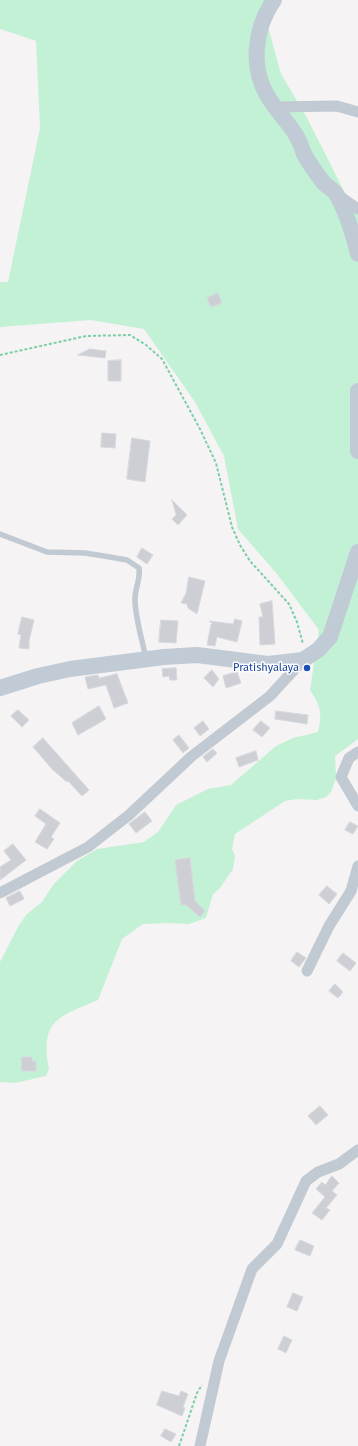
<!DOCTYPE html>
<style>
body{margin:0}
canvas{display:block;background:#f5f3f3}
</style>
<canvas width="358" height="1446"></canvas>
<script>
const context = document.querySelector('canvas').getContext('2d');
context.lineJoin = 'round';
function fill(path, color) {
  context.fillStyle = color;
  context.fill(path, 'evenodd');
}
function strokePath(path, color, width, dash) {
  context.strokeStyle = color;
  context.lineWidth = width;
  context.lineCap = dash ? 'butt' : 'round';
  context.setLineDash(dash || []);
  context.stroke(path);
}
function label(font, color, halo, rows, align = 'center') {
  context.font = font + ' "Fira Sans",sans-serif';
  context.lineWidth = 3;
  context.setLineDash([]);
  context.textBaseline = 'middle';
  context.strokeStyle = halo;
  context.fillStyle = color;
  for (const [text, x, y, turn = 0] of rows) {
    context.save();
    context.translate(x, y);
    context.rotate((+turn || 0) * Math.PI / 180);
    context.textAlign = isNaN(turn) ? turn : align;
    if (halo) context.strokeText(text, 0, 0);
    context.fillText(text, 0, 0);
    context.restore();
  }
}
const green = new Path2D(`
 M0,0h267l-3,12 17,62 25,42 38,75 14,17v531l-23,17 1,22 -5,14 -5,5 -9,3 -20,-1 -12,2 -50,33 -3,15 3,7 -2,13 -13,19 -7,6 -7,24 -17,6 -21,-1 -25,1 -21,15 -24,61c-40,17 -58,20 -49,69l-3,7 -31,7 -15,-1v-120l19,-37 8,-11 15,-12 11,-17 24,-24 20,-12 47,-7 14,-10 18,-27 32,-16 23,-4 45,-39 17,-8 25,-6c5,-20 2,-26 -8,-42l9,-60 -42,-56 -39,-45 -14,-73 -29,-54 -51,-73 -53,-9 -91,7v-45h8l32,-154 -4,-87 -36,-12z`);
const building = new Path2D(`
 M218,293l4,10 -11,4 -4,-9z
 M90,349l16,2 -1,7 -27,-3z
 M121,360v21h-13v-20z
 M102,433l14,1 -1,14 -14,-1z
 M132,438l18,3 -5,41 -18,-3z
 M172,500l15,15 -9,10 -6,-6 4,-4z
 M142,548l11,7 -6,9 -10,-7z
 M189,577l16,4 -8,33 -9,-6 -1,-4 -6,-1 5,-10z
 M272,601l3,43 -15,1 -1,-28h4l-3,-13z
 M22,617l12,3 -5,21v8l-10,-1 2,-13 -3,-1z
 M235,619l7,2 -5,21 -20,-5 -2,9 -8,-1 4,-21h2l-4,-3 24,3z
 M161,620l17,1 -2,22 -17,-1z
 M176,668l1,12h-7l-1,-4 -6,1 -1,-8z
 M212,670l7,9 -6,8 -9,-9z
 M237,672l4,11 -15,5 -3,-12z
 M117,674l11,29 -14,5 -8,-23 -18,4 -3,-12 13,-2 1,3z
 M99,706l7,13 -28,16 -6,-12z
 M18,710l11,10 -7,7 -11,-11z
 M276,711l32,4 -1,9 -32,-5z
 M203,721l6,8 -9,7 -6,-8z
 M261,721l9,7 -8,9 -9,-7z
 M179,735l10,13 -6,5 -10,-13z
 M43,738l46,52 -7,6 -14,-15 -1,1 -15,-13 -19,-22z
 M213,749l4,4 -10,9 -4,-5z
 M256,751l2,9 -19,7 -3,-9z
 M40,809l20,14 -9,14 3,2 -7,10 -12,-7 11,-18 -11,-8z
 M145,812l7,9 -16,12 -7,-9z
 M350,822l8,4 -5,8 -8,-4z
 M13,844l13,16 -26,20v-13l11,-7 -7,-9z
 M190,858l5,43 10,10 -5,6 -14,-12h-5l-6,-45z
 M327,886l10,8 -8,10 -10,-9z
 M20,891l4,8 -14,7 -4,-8z
 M297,952l9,6 -7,9 -8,-6z
 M343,953l13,10 -6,8 -13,-10z
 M335,984l8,8 -5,6 -9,-7z
 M22,1057h10v4h4v10h-14z
 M320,1106l8,9 -12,10 -8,-9z
 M332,1176l7,7 -7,8 5,4 -11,13 4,2 -8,10 -10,-7 13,-16 -9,-8 6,-7 3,3z
 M300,1240l14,6 -4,10 -15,-6z
 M293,1293l10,4 -6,14 -10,-4z
 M284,1336l8,4 -6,13 -8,-4z
 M162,1391l17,5 2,-5 7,3 -5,13 2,1 -3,8 -25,-11z
 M165,1429l11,5 -5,8 -10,-6z`);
const path = new Path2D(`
 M0,355l86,-19 44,-1 16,10 16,14 38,70 16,34 16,64 8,18 10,16 39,43 8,18 6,22
 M179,1446l18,-53 5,-8`);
const lane = new Path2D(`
 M0,534l47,18 38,1 19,3 23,4 12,8c2,12 -5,21 -4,34 1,18 7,38 11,56`);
const street = new Path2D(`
 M275,107l62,-1 21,6
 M339,196l19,13
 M358,752l-9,6 -8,19 17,29
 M0,893l88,-46 41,-32 63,-59 78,-60 33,-36
 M307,971l22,-45 22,-35 7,-25
 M200,1446l19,-85 33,-92 25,-25 29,-63 12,-9 21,-8 19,-14`);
const secondary = new Path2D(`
 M274,0c-19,27 -24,66 -7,95 8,15 22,27 30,42 3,5 5,11 7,17 5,9 12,19 19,28 3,4 10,7 13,12 11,18 17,40 22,60
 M358,391v60
 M0,688l38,-12 32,-7 94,-12 33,-2 71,9 35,-4 15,-10 12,-13 28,-85`);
const markers = [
 [307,668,4,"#1a4fb4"]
];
const transitNames = [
 ["Pratishyalaya",299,668]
];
fill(green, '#c3f1d5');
fill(building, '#cdcfd5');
strokePath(building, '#d7d9de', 1);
strokePath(path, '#7ad0a6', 2, [3, 2]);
strokePath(lane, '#c1cad2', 5.5);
strokePath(street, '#c1cad2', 11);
strokePath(secondary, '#c1cbd6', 16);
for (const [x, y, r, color] of markers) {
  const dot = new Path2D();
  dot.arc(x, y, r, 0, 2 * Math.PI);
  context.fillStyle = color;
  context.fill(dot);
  strokePath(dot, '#fff', 1.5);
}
label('11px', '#164399', '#fff', transitNames, 'right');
</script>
